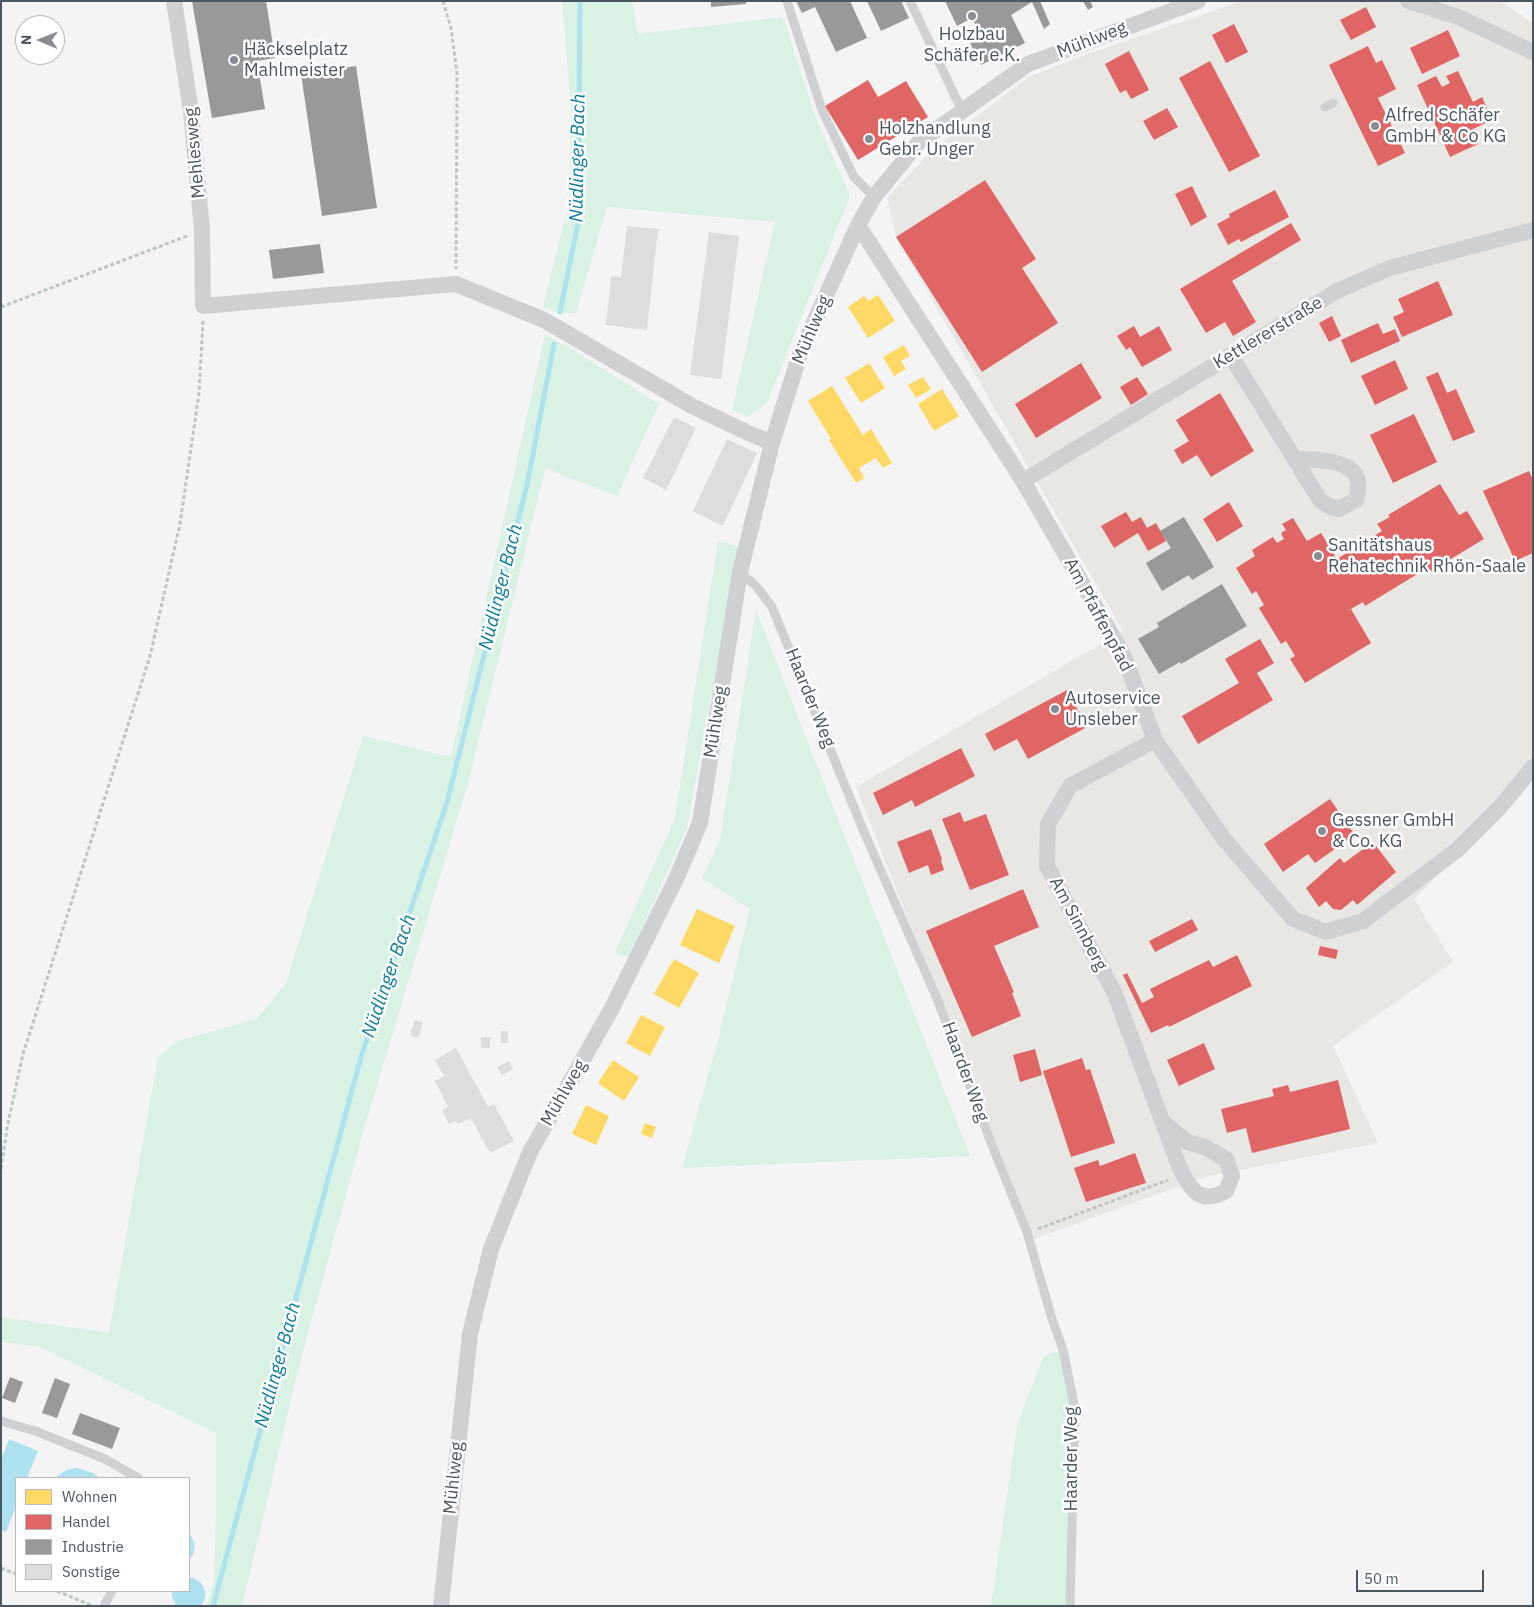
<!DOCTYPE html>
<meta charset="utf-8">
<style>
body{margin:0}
#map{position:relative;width:1534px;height:1607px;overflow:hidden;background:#f4f4f4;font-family:"IBM Plex Sans",sans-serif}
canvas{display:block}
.frame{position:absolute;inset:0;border:2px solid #4a5661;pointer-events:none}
.legend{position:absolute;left:15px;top:1477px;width:175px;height:115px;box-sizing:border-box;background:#fff;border:1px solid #b7bbc0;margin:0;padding:6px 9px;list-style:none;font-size:15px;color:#4a5661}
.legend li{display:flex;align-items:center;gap:10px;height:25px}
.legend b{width:25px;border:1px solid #b7bbc0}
.north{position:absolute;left:15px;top:15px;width:50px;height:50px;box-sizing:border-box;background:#fff;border:1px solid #b7bbc0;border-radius:50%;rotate:271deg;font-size:14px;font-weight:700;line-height:20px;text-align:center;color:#4a5661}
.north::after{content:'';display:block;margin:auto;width:18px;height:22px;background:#868d94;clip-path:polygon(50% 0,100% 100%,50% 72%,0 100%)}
.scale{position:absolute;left:1356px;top:1570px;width:128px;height:22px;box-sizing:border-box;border:2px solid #4a5661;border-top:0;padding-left:6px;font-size:15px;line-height:18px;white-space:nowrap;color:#4a5661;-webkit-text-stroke:4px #fff;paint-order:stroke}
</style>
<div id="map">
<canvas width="1534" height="1607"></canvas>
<div class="frame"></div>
<ul class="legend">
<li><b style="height:14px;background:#ffd966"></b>Wohnen</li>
<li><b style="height:14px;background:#e06666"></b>Handel</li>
<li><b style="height:14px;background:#999"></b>Industrie</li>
<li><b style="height:14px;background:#ddddde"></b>Sonstige</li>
</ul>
<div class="north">N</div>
<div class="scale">50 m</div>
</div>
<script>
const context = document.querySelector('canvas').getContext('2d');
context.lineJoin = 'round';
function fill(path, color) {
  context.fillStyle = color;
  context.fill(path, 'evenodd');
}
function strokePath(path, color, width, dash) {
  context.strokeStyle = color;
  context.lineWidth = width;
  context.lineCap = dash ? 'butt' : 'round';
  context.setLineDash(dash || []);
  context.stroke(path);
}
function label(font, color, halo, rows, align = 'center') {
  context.font = font + ' "IBM Plex Sans",sans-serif';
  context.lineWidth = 5;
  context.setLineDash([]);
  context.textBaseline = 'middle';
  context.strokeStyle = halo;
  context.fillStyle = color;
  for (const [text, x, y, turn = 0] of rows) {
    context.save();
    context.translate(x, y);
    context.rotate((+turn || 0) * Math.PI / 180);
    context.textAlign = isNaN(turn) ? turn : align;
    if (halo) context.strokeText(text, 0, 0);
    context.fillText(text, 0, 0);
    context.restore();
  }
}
const commercial = new Path2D(`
 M1242,1h258l33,22v757l-119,119 39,63 -120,84 45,97 -173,34 -171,62 -178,-452 267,-156 -227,-394 -9,-39 44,-47 97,-74 60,-23z`);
const green = new Path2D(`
 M562,1h70l6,33 145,-17 32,99 35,80 -83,207 -19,13 -16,-6 43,-188 -168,-15 -31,106h-18l-15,-6 26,-104 2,-94z
 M545,334l28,16 86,54 -42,92 -72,-28 -76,312 -103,342 -67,244 -57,240h-35l7,-27 2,-63v-83l-176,-86 -39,-5v-25l108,16 49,-276 20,-16 79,-22 29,-36 77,-247 88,21z
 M718,541l21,6 -52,281 -58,130 -14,-6 60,-134z
 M756,610l214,546 -288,12 37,-132 31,-127 -48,-31 18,-38z
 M1063,1350l12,59 -5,197h-79l27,-184 26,-66z`);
const water = new Path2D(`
 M9,1439l29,12 -11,27h-11v28l-10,26 -5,-2v-70z
 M77,1468l16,5 7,5h-45l11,-8z
 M189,1534c8,8 7,18 0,26z
 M189,1577c15,3 21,16 12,29h-25l-4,-10v-5h17z`);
const homes = new Path2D(`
 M878,295l17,26 -27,17 -20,-31 16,-11 4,5z
 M904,345l6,11 -9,5 5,8 -12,7 -11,-19z
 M869,363l16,25 -24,15 -16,-25z
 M923,377l8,12 -15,9 -8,-13z
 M832,386l31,49 8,-6 21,34 -9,5 -7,-10 -17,10 5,10 -8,5 -27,-43 2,-1 -23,-38z
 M942,389l17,27 -25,15 -16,-27z
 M697,909l38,17 -16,37 -39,-18z
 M674,959l25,14 -20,35 -25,-14z
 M641,1015l24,12 -15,29 -24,-13z
 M613,1060l26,17 -15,24 -26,-18z
 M586,1105l23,11 -13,29 -24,-11z
 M645,1123l11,4 -4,11 -11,-4z`);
const shops = new Path2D(`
 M1366,7l10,20 -25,13 -11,-20z
 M1234,24l14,28 -22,11 -14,-28z
 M1448,30l12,26 -38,18 -12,-26z
 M1368,46l8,17 6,-3 14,29 -18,9 27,55 -27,13 -49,-101z
 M1129,51l20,39 -18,9 -5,-9 -6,3 -15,-29z
 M1210,61l50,95 -31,16 -50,-94z
 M1458,71l15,31 9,-5 10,23 -21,10 7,14 -28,13 -33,-72 19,-9 6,11 8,-4 -4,-7z
 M868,80l10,17 28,-16 22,36 -70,43 -33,-54z
 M1167,108l11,19 -24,13 -11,-19z
 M985,180l51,79 -14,9 36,55 -76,49 -86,-135z
 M1192,186l15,31 -16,9 -16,-32z
 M1275,190l14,27 -48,25 -2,-3 -11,6 -11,-21 13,-7 -1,-3z
 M1291,223l10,17 -69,41 24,41 -23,14 -8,-14 -19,11 -26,-44z
 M1438,281l15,34 -51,22 -9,-20 11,-5 -6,-13z
 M1332,316l9,20 -12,6 -10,-19z
 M1378,323l5,11 12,-5 5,12 -49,22 -10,-23z
 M1134,326l6,11 19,-11 13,24 -30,17 -12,-20 -4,3 -9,-14z
 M1395,360l13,29 -33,16 -14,-29z
 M1081,363l21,35 -66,40 -21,-34z
 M1438,372l9,21 9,-4 19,43 -22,9 -27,-64z
 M1137,377l11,17 -17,11 -11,-18z
 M1220,393l34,58 -43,26 -14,-22 -15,9 -8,-14 15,-9 -13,-21z
 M1414,414l23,48 -44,21 -23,-48z
 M1529,471l4,9v73l-18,8 -32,-70z
 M1440,484l19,31 8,-4 17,28 -58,35 -2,-4 -59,36 -2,-4 -12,7 20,34 -66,40 -15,-24 5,-3 -9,-15 -5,3 -22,-36 5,-3 -8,-14 -4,3 -16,-26 19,-12 -3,-6 21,-13 4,6 7,-4 -3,-6 5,-3 -4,-6 11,-6 14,23 14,-8 16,26 45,-28 -5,-7 13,-7 -2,-2z
 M1229,502l14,24 -26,16 -14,-23z
 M1126,512l6,10 9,-5 6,11 9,-5 10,18 -18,10 -10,-18 -24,15 -13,-22z
 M1260,639l14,24 -17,10 16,27 -75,44 -16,-28 57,-33 -14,-24z
 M1067,690l20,37 -59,32 -11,-20 -23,12 -9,-17z
 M961,748l14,28 -60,31 -3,-7 -29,15 -10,-22z
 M1330,799l25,36 -40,28 -7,-9 -25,18 -19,-28z
 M960,812l4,10 22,-8 23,61 -39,15 -28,-71z
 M931,829l11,30 -1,1 3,10 -13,5 -3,-10 -19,8 -12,-31z
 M1373,842l23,30 -39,33 -4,-5 -12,10 -8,-1 -7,-8 -7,6 -13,-19 34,-30 4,5z
 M1023,889l16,38 -45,19 20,46 -2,1 9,23 -49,21 -46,-106z
 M1192,919l6,11 -43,22 -6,-11z
 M1320,946l18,4 -2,9 -18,-4z
 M1237,955l15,31 -83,41 -1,-2 -17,8 -28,-58 4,-2 15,30 12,-6 -4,-8 59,-29 4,7z
 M1204,1043l11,26 -36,17 -12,-26z
 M1035,1049l7,26 -22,7 -7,-27z
 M1082,1058l4,12 4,-1 25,74 -44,14 -28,-86z
 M1338,1080l12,49 -98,24 -6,-25 -19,5 -6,-24 53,-13 -2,-7 16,-4 2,7z
 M1135,1153l11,30 -60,19 -12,-34 24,-8 2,6z`);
const industry = new Path2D(`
 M192,1h74l9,57 -18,3 8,48 -53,9z
 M711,1h35v3l-35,3z
 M796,1h54l17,37 -31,14 -21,-45 -13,6z
 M867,1h34l8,17 -28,13z
 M945,1h95l10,23 -6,5 -12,-27 -21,13 14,28 -44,22 -11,-22 12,-5 -10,-20 -15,8z
 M1083,1h7l3,6 -5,3z
 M356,66l21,142 -55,8 -21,-142z
 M320,244l4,29 -51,6 -4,-29z
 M1184,517l30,50 -22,13 -3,-5 -27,16 -16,-28 25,-15 -11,-17z
 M1222,584l25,42 -66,38 -1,-2 -21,12 -21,-35 21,-12 -2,-4z
 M10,1377l13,5 -8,21 -13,-5z
 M55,1378l15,6 -13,34 -15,-5z
 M80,1413l40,15 -8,21 -40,-15z`);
const stream = new Path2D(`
 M560,312l18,-89 2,-222
 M213,1606l148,-549 86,-255 80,-317 27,-141`);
const building = new Path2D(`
 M627,226l31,3 -11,101 -41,-5 5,-49 10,1z
 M709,232l30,4 -18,143 -31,-4z
 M674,417l22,11 -30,62 -23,-12z
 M727,439l30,14 -34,73 -30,-15z
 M415,1020l8,3 -5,15 -8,-3z
 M501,1031h7v12h-7z
 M481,1037h9v11h-9z
 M456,1048l32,59 6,-3 20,37 -24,12 -19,-35 -13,6 -2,-3 -7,3 -7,-14 6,-3 -13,-26 9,-5 -9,-16z
 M509,1061l4,8 -11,6 -5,-8z`);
const path = new Path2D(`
 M443,1l8,27 6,45 -1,196
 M1,307l186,-71
 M1,1169l7,-46 15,-69 127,-398 30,-132 19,-131 4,-72
 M1038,1229l130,-49
 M1,1568l15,6
 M57,1591l36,15`);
const lane = new Path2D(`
 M787,1l35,109 32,67 20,20
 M910,1l52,110
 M1325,107l8,-4
 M740,572l17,15 15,20 92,225 74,169 54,144 35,87 25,87 11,31 12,59 -5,197
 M1,1421l34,10 70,28 33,19
 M104,1606l8,-15`);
const street = new Path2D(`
 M174,1l17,110 11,119 1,76 253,-22 88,36 148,86 52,25 28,12
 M1408,1l50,16 75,35
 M858,225l165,256 100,173 32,86 69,99 69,80 33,13 37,-11 94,-71 44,-44 32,-39
 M1231,356l89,144 9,6 10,3 17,-9c2,-6 3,-13 2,-19 -4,-22 -46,-22 -63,-22
 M1023,481l316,-191 51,-22 143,-38
 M1155,740l-85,46 -22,38 -1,42 68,128 64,172c10,22 20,40 47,25l6,-15 -6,-17 -21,-12 -18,-5 -23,-19
 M441,1606l29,-272 21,-85 39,-97 81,-142 65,-131 24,-56 40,-251 32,-129 29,-92 57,-126 16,-28 45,-55 109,-78 170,-63`);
const markers = [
 [972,16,5,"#868d94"],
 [234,60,5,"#868d94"],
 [1375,126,5,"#868d94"],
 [869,139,5,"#868d94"],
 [1318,556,5,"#868d94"],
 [1055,709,5,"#868d94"],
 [1322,831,5,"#868d94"]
];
const poiNames = [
 ["Holzbau",972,35,"center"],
 ["Schäfer e.K.",972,56,"center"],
 ["Häckselplatz",244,50],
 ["Mahlmeister",244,71],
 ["Alfred Schäfer",1385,116],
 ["GmbH & Co KG",1385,137],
 ["Holzhandlung",879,129],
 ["Gebr. Unger",879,150],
 ["Sanitätshaus",1328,546],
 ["Rehatechnik Rhön-Saale",1328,567],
 ["Autoservice",1065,699],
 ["Unsleber",1065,720],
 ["Gessner GmbH",1332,821],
 ["& Co. KG",1332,842]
];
const streetNames = [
 ["Mühlweg",1092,40,-21],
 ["Mehlesweg",195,153,-95],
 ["Mühlweg",812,330,-67],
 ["Kettlererstraße",1268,333,-31],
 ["Am Pfaffenpfad",1098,615,62],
 ["Haarder Weg",810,698,68],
 ["Mühlweg",716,722,-81],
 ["Am Sinnberg",1078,924,62],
 ["Haarder Weg",965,1072,70],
 ["Mühlweg",564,1093,-60],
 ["Haarder Weg",1072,1459,-90],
 ["Mühlweg",454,1478,-84]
];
const waterNames = [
 ["Nüdlinger Bach",578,158,-89],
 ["Nüdlinger Bach",501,587,-76],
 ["Nüdlinger Bach",389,976,-71],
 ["Nüdlinger Bach",278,1365,-75]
];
fill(commercial, '#e8e7e3');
fill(green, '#d9f2e3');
fill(water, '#aee2f0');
fill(homes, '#ffd966');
fill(shops, '#e06666');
fill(industry, '#999');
strokePath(stream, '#aee2f0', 5);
fill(building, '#ddddde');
strokePath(path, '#bcc7c4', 3, [4, 2.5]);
strokePath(lane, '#ced0d2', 9);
strokePath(street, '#ced0d2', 16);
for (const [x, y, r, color] of markers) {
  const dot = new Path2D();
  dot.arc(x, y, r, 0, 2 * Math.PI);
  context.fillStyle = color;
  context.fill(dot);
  strokePath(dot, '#fff', 2);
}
label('18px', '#4a5661', '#fff', poiNames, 'left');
label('18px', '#4a5661', '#fff', streetNames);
label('italic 19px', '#0c7c9b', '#fff', waterNames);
</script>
